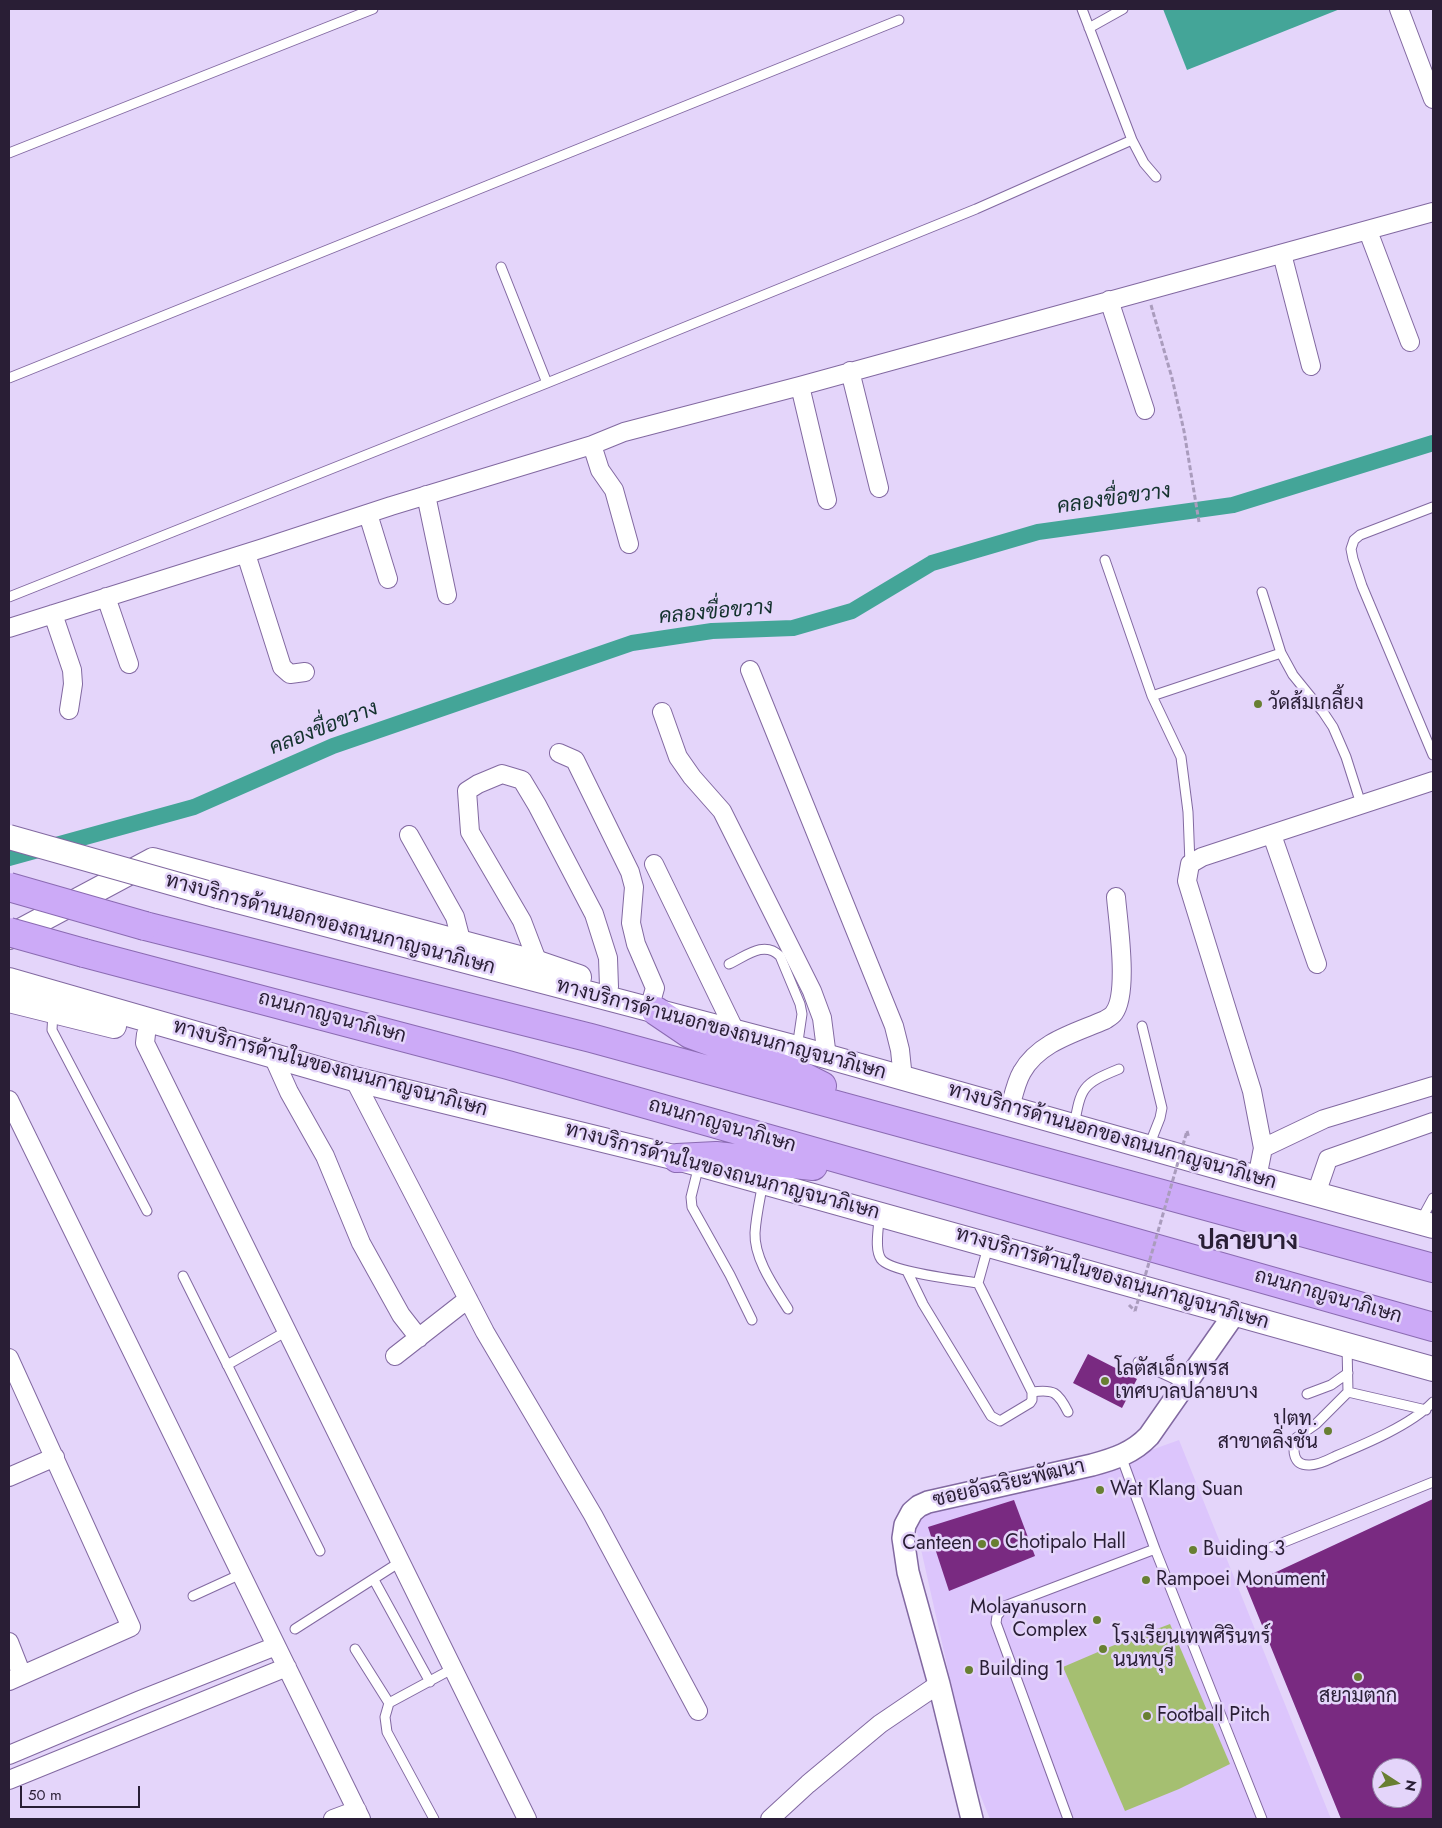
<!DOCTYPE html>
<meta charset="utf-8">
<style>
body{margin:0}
#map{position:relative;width:1442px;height:1828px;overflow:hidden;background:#e4d5fa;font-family:Jost,sans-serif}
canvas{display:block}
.frame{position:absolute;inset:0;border:10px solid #291e35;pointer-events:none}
.north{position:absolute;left:1372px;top:1758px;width:50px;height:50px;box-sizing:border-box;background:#e4d5fa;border:1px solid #998cab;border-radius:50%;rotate:101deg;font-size:14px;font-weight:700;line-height:20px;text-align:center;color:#291e35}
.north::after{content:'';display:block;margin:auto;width:18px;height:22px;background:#687f32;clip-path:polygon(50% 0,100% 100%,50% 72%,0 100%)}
.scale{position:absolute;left:20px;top:1786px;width:120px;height:22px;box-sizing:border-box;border:2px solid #291e35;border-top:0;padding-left:6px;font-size:15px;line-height:18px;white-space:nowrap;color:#291e35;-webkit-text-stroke:4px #e4d5fa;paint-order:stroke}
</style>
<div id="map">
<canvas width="1442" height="1828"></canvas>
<div class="frame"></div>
<div class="north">N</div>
<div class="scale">50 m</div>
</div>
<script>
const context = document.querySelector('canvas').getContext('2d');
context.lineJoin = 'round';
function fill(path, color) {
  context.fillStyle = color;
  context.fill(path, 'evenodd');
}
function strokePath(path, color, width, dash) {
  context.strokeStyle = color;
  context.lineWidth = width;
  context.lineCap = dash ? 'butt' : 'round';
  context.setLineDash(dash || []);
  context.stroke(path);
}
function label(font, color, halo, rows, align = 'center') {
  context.font = font + ' Jost,Sarabun,sans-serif';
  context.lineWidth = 5;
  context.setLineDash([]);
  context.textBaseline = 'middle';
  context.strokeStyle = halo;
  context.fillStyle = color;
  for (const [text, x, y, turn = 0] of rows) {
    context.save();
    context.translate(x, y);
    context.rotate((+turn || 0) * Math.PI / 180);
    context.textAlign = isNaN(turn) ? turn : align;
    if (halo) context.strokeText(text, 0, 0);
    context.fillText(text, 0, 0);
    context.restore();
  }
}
const built = new Path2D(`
 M1179,1440l152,379h-341l-19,-47 -55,-245 10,-14 203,-55z`);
const green = new Path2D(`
 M1170,1624l60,140 -51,25 -54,22 -62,-144 49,-21z`);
const water = new Path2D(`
 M1163,9h177l-153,61z`);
const canal = new Path2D(`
 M9,858l185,-51 139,-61 299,-103 80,-12 81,-3 59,-17 80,-48 106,-31 195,-27 200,-62`);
const building = new Path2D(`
 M1088,1354l49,25 -15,29 -49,-25z
 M1433,1499v320h-92l-95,-233zM1382,1768h30v30h-30z
 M1014,1500l21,56 -86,35 -21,-64z`);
const path = new Path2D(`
 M1151,305l21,73 12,53 15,91
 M1187,1131l2,7
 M1129,1305l6,6`);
const service = new Path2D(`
 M1089,28l34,-19
 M1132,140l12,23 12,14
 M9,153l364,-144
 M501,267l46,116
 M9,378l890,-358
 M1433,507l-73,28 -6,5 -3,9 2,10 9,27 71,169
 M1105,560l47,136 29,61 7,55 2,52
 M1262,592l19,61
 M9,597l538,-214 429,-174 156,-69 -50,-131
 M1152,696l129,-43 12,22 30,37 10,15 13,30 15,47
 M729,964c17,-8 35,-24 51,-8l20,48 2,10 -5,34
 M53,1012l-1,18 95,181
 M1142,1026l20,82 -2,10 -11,28
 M1074,1126c7,-39 8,-42 45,-57
 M699,1165l-8,32 1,10 38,68 22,45
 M763,1182c-3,17 -7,34 -8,51 -1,26 20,55 33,76
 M879,1217c0,11 -5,32 2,42 9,13 78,21 97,24l10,-36
 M1420,1222l13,-24
 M907,1271l16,33 68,112 9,5 30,-18 2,-3v-8l-54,-109
 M183,1276l137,275
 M1347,1346l1,46 -32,32 -20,14c-4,13 -3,28 14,27 9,0 18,-5 26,-9 29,-12 75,-31 97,-54
 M1138,1362l47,22
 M227,1365l60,-34
 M1032,1392c22,-3 26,0 36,20
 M1348,1392l78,18
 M1307,1394l24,-9 17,-12
 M1272,1547l161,-65
 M1155,1549l107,270
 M374,1580l56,102
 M193,1596l48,-22
 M295,1629l105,-67
 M355,1649l34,54
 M434,1819l-47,-87 -2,-15 4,-14 63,-34
 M1068,1819l-72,-196 1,-7 8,-10 150,-57 -34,-93`);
const minor = new Path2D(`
 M1399,9l34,90
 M1368,231l42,111
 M1282,254l29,112
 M1109,300l36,110
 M850,371l29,117
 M800,386l27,114
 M592,445l8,25 14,20 15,54
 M426,495l21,100
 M368,514l20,65
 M246,554l36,113 8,7 15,-2
 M106,597l23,67
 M53,614l19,56 1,14 -4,26
 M9,628l254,-80 128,-42 201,-61 32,-13 176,-46 633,-174
 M750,670l144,356 6,24 3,29
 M662,712l16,45 14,20 30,34 90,180 10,27 5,39
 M559,753l16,7 55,112 4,15 -3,36 5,21 19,44 -6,21
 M409,835l46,82 7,27
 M1272,835l45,129
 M654,864l82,169
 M538,963l-16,-42 -52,-89 -3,-41 11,-7 24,-10 20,6 15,25 57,109 14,44 1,29
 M146,1034l-1,9 382,776
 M276,1063l13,29 36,64 36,87 40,72 18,23
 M354,1079l131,253 108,183 105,196
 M9,1100l352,719
 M1010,1108c3,-11 6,-26 12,-36 17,-30 53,-39 83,-52 3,-2 7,-4 9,-7 15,-20 4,-91 2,-116
 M1263,1148l61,-29 109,-33
 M1257,1178l6,-30 -11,-57 -65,-210 3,-17 12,-7 231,-76
 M1316,1194l12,-35 105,-37
 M395,1356l73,-57
 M9,1358l122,269 -122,54
 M9,1477l46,-20
 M9,1642l13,33
 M9,1755l131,-55 136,-54
 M9,1780l278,-113
 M333,1819l24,-9
 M770,1819l38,-35 72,-60 59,-40`);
const tertiary = new Path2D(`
 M972,1819l-33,-135 -31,-112 -5,-34 2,-13 7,-13 7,-6 9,-4 164,-37c22,-6 41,-12 57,-29l86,-123`);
const secondary = new Path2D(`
 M218,896l579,152 460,130 176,48
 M9,937l144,-77 385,103 41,14
 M9,980l345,99 323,79 756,211
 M9,1000l105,26`);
const trunk = new Path2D(`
 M145,926l446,112 842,230
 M84,953l424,112 925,262
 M656,1011l34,23 110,41 22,11
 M677,1158l39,-2 97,10`);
const pathBridge = new Path2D(`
 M1135,1311l52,-180`);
const secondaryBridge = new Path2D(`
 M9,837l209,59`);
const trunkBridge = new Path2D(`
 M9,887l136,39
 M9,932l75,21`);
const markers = [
 [1258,704,5,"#687f32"],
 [1105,1381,5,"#687f32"],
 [1328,1431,5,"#687f32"],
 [1100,1490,5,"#687f32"],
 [995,1543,5,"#687f32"],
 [982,1544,5,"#687f32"],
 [1193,1550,5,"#687f32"],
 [1146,1580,5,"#687f32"],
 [1097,1620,5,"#687f32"],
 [1103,1649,5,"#687f32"],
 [969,1670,5,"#687f32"],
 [1358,1677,5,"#687f32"],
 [1147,1716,5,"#687f32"]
];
const poiNames = [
 ["วัดส้มเกลี้ยง",1268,704],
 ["โลตัสเอ็กเพรส",1115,1370],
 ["เทศบาลปลายบาง",1115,1393],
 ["ปตท.",1318,1420,"right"],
 ["สาขาตลิ่งชัน",1318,1443,"right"],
 ["Wat Klang Suan",1110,1490],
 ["Chotipalo Hall",1005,1543],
 ["Canteen",972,1544,"right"],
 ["Buiding 3",1203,1550],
 ["Rampoei Monument",1156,1580],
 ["Molayanusorn",1087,1608,"right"],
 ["Complex",1087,1631,"right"],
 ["โรงเรียนเทพศิรินทร์",1113,1638],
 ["นนทบุรี",1113,1661],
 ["Building 1",979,1670],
 ["สยามตาก",1358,1697,"center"],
 ["Football Pitch",1157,1716]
];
const streetNames = [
 ["ทางบริการด้านนอกของถนนกาญจนาภิเษก",330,925,15],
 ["ถนนกาญจนาภิเษก",332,1018,15],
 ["ทางบริการด้านนอกของถนนกาญจนาภิเษก",721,1030,15],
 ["ทางบริการด้านในของถนนกาญจนาภิเษก",330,1069,15],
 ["ถนนกาญจนาภิเษก",722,1126,16],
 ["ทางบริการด้านนอกของถนนกาญจนาภิเษก",1112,1137,16],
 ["ทางบริการด้านในของถนนกาญจนาภิเษก",722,1172,15],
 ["ทางบริการด้านในของถนนกาญจนาภิเษก",1112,1279,16],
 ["ถนนกาญจนาภิเษก",1328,1297,16],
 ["ซอยอัจฉริยะพัฒนา",1009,1484,-13]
];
const waterNames = [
 ["คลองขื่อขวาง",1114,500,-8],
 ["คลองขื่อขวาง",716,613,-5],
 ["คลองขื่อขวาง",324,729,-21]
];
const districtNames = [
 ["ปลายบาง",1248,1243]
];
fill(built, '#dcc5fc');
fill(green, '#a5bf71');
fill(water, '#44a598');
strokePath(canal, '#44a598', 16);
fill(building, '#792a81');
strokePath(service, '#8269a1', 11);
strokePath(minor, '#8269a1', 20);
strokePath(tertiary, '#8269a1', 24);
strokePath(secondary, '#8269a1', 26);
strokePath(trunk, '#8b6bb2', 30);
strokePath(path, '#aa9cbd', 3, [5, 2.5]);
strokePath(service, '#fff', 9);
strokePath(minor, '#fff', 18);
strokePath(tertiary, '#fff', 21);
strokePath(secondary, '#fff', 24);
strokePath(trunk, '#ccaaf7', 28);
strokePath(secondaryBridge, '#8269a1', 26, []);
strokePath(trunkBridge, '#8b6bb2', 30, []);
strokePath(pathBridge, '#aa9cbd', 3, [5, 2.5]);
strokePath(secondaryBridge, '#fff', 24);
strokePath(trunkBridge, '#ccaaf7', 28);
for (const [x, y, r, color] of markers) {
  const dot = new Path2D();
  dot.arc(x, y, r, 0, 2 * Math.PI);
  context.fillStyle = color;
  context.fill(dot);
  strokePath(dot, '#e4d5fa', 2);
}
label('20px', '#291e35', '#e4d5fa', poiNames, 'left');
label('20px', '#291e35', '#e4d5fa', streetNames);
label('italic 21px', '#14322e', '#e4d5fa', waterNames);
label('bold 25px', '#291e35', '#e4d5fa', districtNames);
</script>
